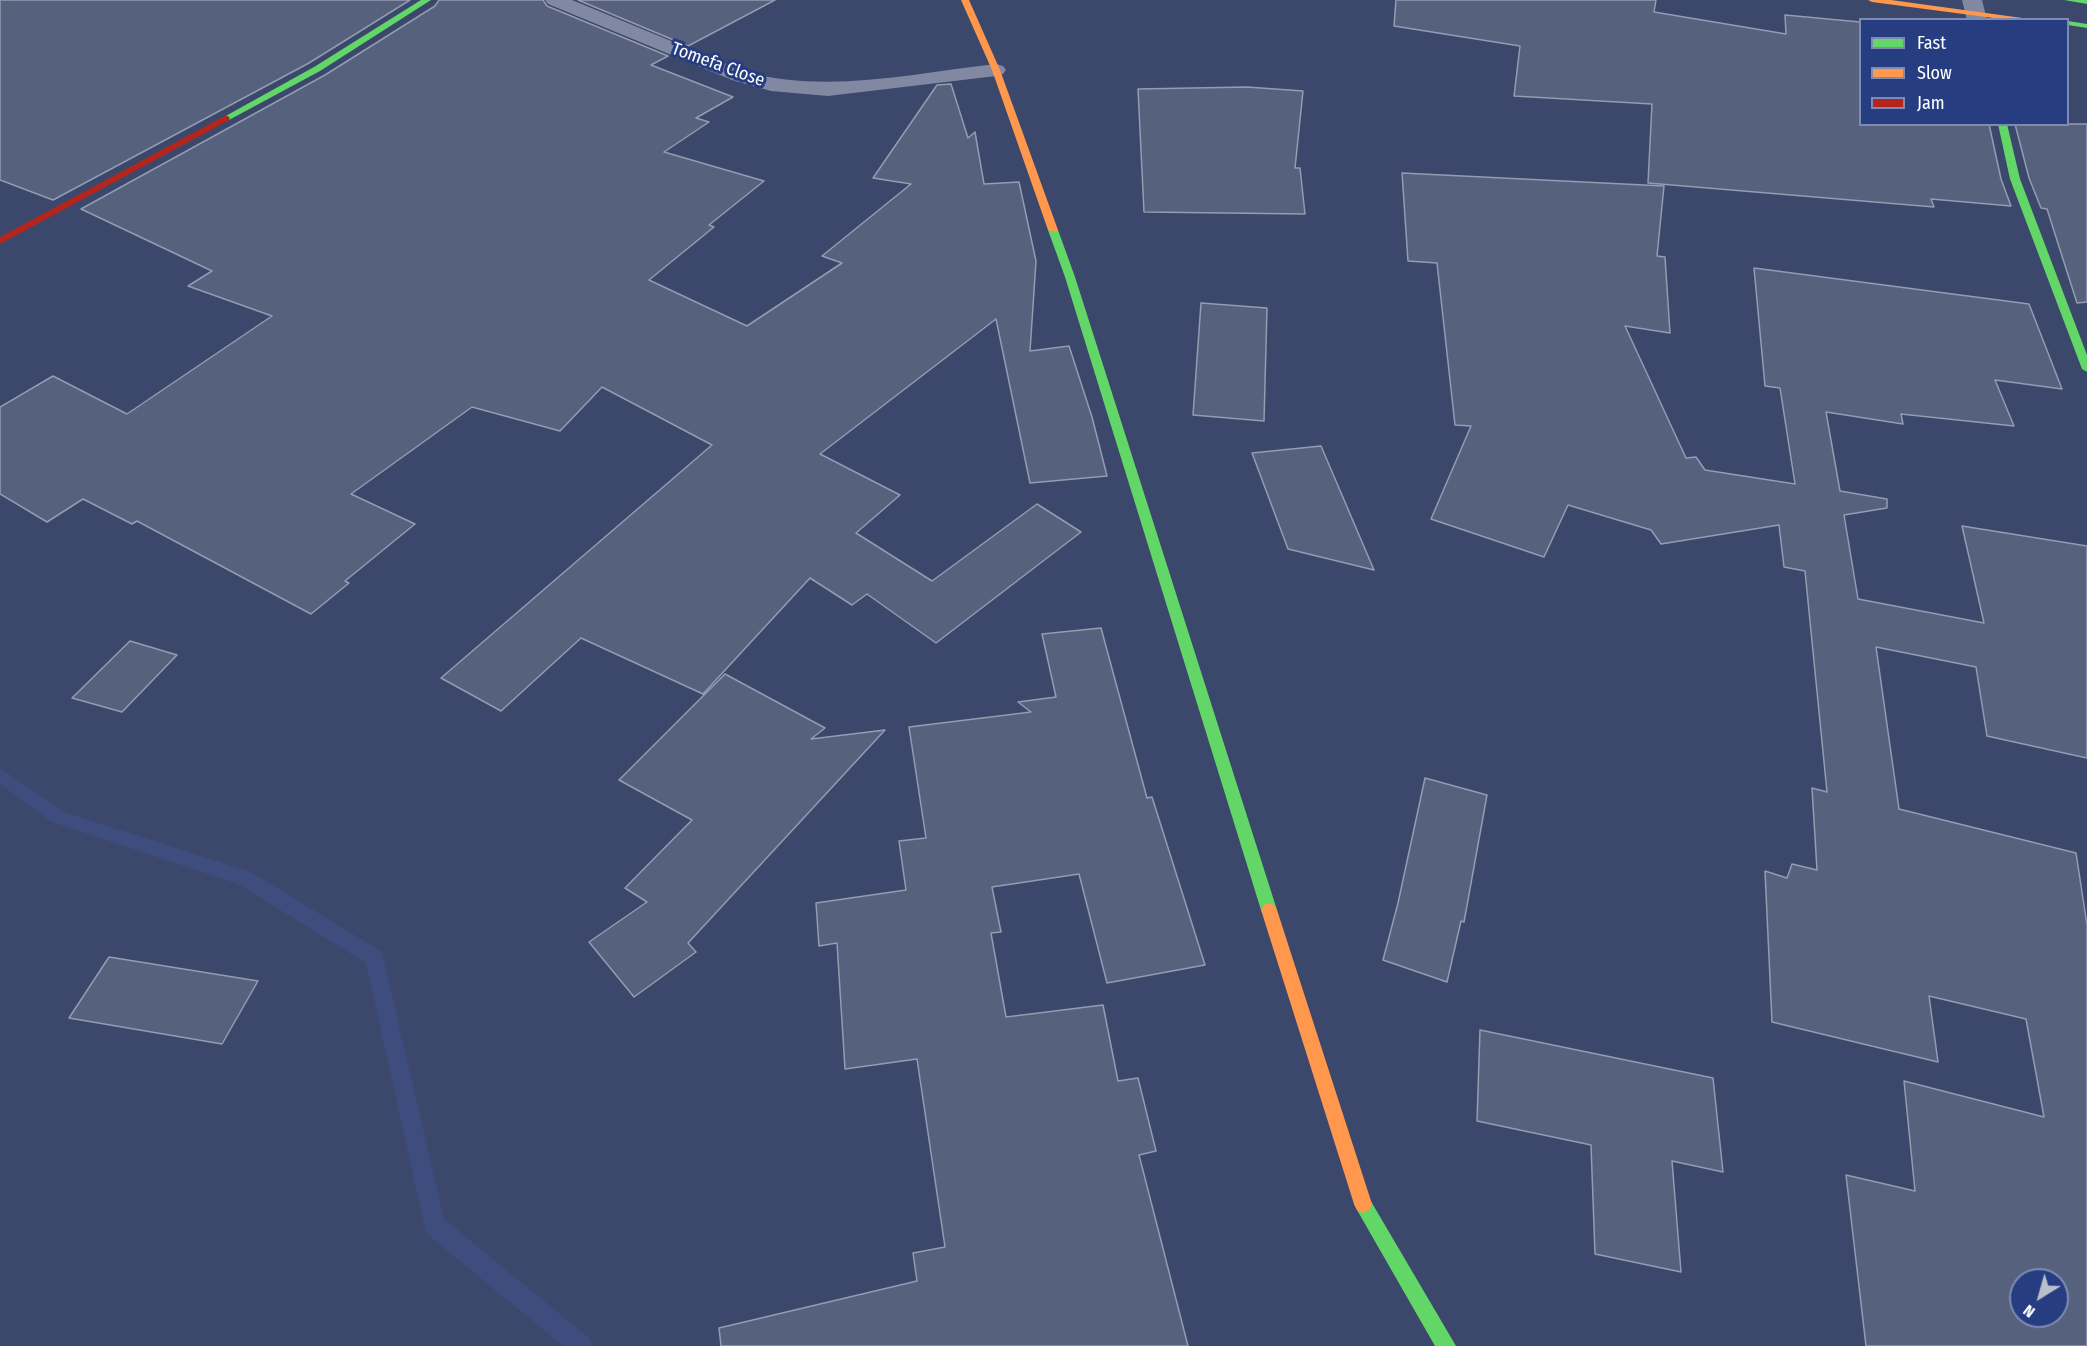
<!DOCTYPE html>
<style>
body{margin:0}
#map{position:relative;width:2087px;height:1346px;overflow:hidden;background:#3b486c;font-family:"Fira Sans Condensed",sans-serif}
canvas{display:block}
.legend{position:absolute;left:1859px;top:18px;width:210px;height:108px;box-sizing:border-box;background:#263d81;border:2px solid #7d8bb3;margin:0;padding:8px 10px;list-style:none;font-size:18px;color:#fff}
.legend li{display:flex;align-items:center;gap:12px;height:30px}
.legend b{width:30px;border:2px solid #7d8bb3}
.north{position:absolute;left:2009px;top:1268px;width:60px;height:60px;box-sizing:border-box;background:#263d81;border:2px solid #7d8bb3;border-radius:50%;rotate:217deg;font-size:16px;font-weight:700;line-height:24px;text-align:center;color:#fff}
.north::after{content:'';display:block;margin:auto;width:21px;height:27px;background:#babfcc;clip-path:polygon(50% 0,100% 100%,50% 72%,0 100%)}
</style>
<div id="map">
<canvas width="2087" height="1346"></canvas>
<ul class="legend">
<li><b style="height:8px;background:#63d668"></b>Fast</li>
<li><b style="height:8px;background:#ff974d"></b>Slow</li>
<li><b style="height:8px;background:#b3261e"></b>Jam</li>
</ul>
<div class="north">N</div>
</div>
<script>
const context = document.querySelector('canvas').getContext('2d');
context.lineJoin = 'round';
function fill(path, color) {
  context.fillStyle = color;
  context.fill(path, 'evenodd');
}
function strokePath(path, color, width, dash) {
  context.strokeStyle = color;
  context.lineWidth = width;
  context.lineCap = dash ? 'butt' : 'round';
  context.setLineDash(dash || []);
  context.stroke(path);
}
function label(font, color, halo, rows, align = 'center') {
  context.font = font + ' "Fira Sans Condensed",sans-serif';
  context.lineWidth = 6;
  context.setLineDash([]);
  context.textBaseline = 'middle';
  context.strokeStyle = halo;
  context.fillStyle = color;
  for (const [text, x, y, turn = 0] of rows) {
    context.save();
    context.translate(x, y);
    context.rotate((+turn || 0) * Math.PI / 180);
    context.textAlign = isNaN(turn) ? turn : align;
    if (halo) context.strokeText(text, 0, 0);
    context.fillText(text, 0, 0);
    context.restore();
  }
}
const stream = new Path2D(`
 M0,768l64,44 187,60 131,80 62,267 145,119 4,8h-30l-137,-113 -60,-270 -128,-79 -186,-62 -52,-38z`);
const building = new Path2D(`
 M0,0h410l-101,63 -256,137 -53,-20z
 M439,0h104l4,6 121,50 -17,9 82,32 -37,21 13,4 -45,30 100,29 -55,44 5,2 -65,53 98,46 95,-63 -20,-7 89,-72 -38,-6 64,-93 14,-1 17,54 7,-6 9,52 35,-2 17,79 -6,90 39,-5 23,71 15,59 -77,7 -34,-164 -176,135 80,41 -44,38 76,48 105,-77 44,28 -145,111 -69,-49 -15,11 -42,-27 -107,116 -122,-56 -80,73 -60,-33 271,-233 -110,-58 -42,44 -88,-24 -121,87 64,30 -70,57 4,2 -38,31 -174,-93 -5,3 -49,-25 -36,23 -47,-28v-87l53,-31 74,38 145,-98 -84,-30 24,-15 -131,-62 244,-134 110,-69z
 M578,0h197l-87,46z
 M1396,0h260l-2,12 132,22 -1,-19 75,7v102h129l12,55 10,27 -80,-7 3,8 -286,-24 4,-79 -138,-8 6,-50 -126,-20z
 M1247,87l56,4 -8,77h5l5,46 -161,-2 -6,-123z
 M2015,124h72v178l-10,1 -30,-94 -6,-1 -12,-30z
 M1402,173l262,13 -7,70 8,1 5,76 -45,-7 61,132 10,-1 9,13 90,14 -15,-96 -15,-2 -11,-118 275,36 33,85 -67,-9 19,46 -113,-12 2,10 -77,-12 14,79 47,8v9l-43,7 14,84 126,24 -22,-97 125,20v212l-100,-22 -11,-69 -100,-20 23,162 177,44 11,72v421h-221l-20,-171 69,16 -11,-110 140,36 -18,-98 -97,-23 9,66 -166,-40 -7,-151 22,7 5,-14 25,6 -5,-82 15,4 -22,-221 -21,-4 -5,-42 -118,19 -10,-14 -83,-25 -24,52 -113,-38 40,-93 -16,-1 -18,-162 -29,-2zM2021,1280h36v36h-36z
 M1201,303l66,5 -3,113 -71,-6z
 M1321,446l53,124 -86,-21 -36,-96z
 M1101,628l46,170 5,-1 53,168 -98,18 -28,-109 -87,13 9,45 -10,1 15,84 97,-12 15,76 20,-3 18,73 -17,4 49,191h-467l-2,-18 198,-47 -4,-28 32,-6 -28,-188 -72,10 -8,-126 -18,3 -3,-43 90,-13 -7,-49 27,-3 -17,-111 122,-15 -13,-10 38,-5 -14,-63z
 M130,641l47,14 -55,57 -50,-14z
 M725,674l100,54 -14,11 74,-9 -197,213 8,9 -62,45 -45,-55 58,-40 -22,-14 67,-68 -73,-40z
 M1425,778l62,17 -23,127 -3,-1 -14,61 -64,-22 15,-57z
 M109,957l149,24 -36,63 -153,-26z
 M1480,1030l233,48 10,94 -51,-11 9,111 -86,-18 -4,-109 -114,-24z`);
const street = new Path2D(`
 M545,0h27l174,72c82,22 168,1 250,-8l7,2 3,4 -3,4 -7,2 -168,20 -57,-5 -39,-11 -184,-76z
 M1962,0h20l5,20h-20z`);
const fast = new Path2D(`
 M421,0h10l-111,71 -91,49 -7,-2 92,-51z
 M2064,0h23v4z
 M2068,21l19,3v4l-19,-3z
 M1998,124h9l13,55 67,176v17l-5,-3 -72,-190z
 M1053,227l5,3 17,47 202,633 -3,5 -5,2 -5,-2 -3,-5 -196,-633 -17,-47z
 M1363,1195l6,3 87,148h-21l-78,-136 -3,-6 3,-6z`);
const slow = new Path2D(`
 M961,0h8l31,70 58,160 -2,2 -8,-2 -56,-160z
 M1868,0h23l146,20h-28l-137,-18z
 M1269,903l5,2 3,5 95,294 -3,6 -6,3 -6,-3 -3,-6 -93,-294 3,-5z`);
const jam = new Path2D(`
 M226,115l4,3 -1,2 -229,124v-7z`);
const farStreetnames = [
 ["Tomefa Close",718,65,20]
];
fill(stream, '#3e4d7e');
fill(building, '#56617e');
strokePath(building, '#949cb1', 1.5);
fill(street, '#8189a2');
fill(fast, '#63d668');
fill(slow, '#ff974d');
fill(jam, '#b3261e');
label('18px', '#fff', '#263d81', farStreetnames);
</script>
